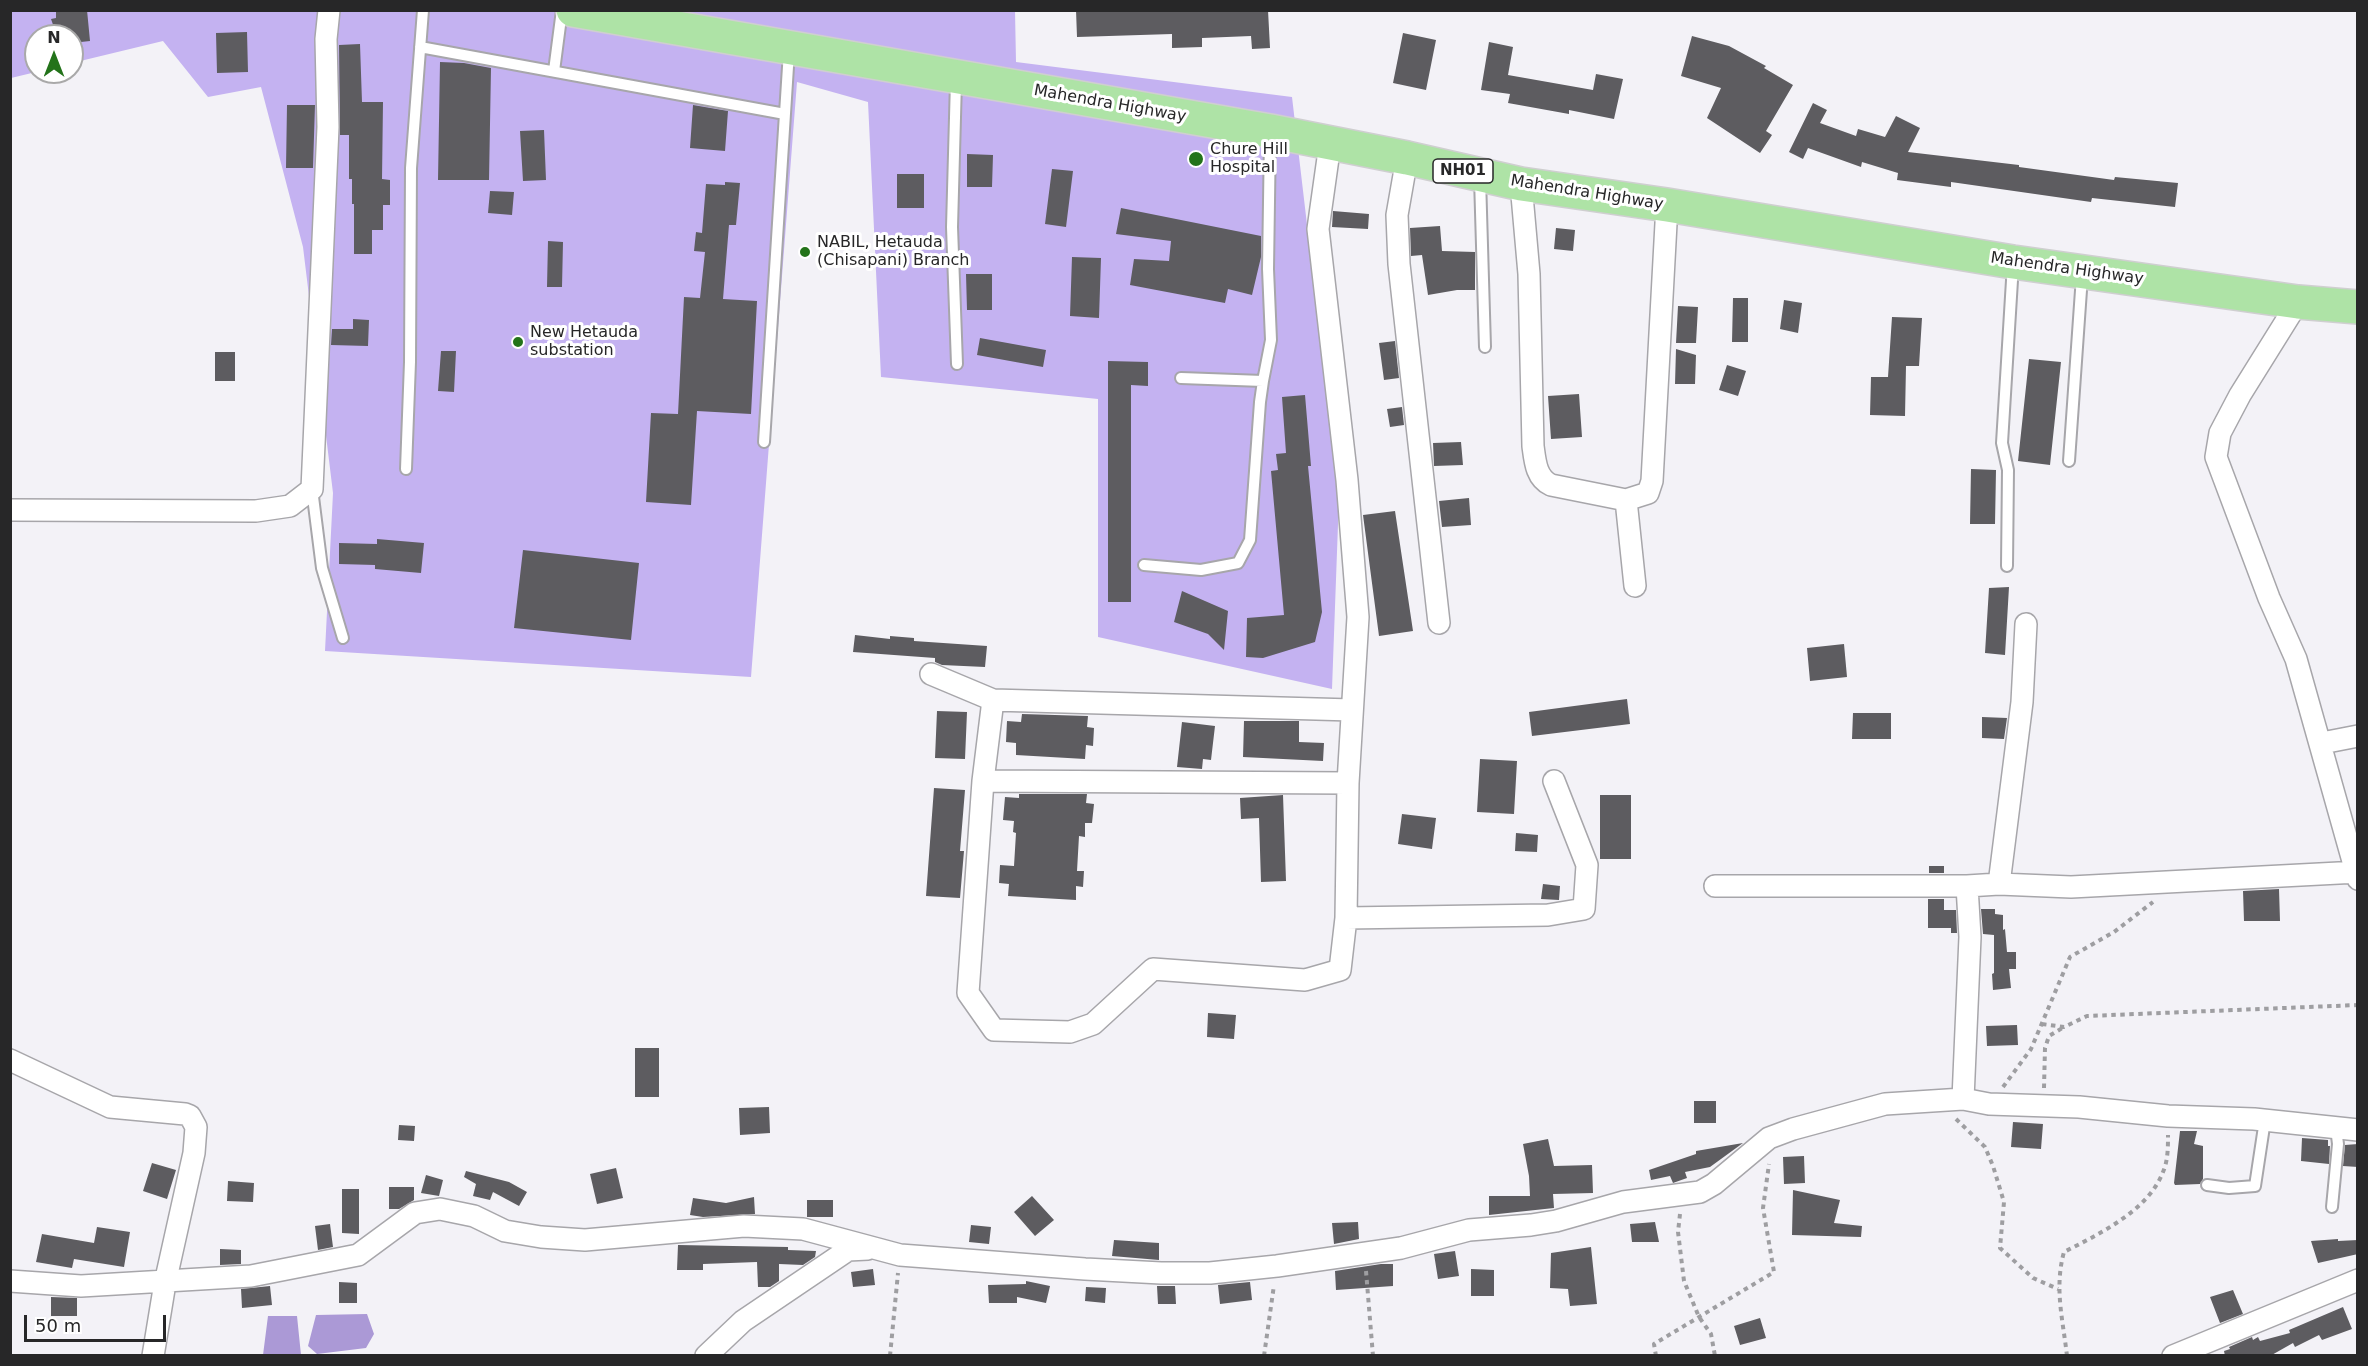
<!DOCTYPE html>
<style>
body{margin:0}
#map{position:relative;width:2368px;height:1366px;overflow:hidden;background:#f3f2f7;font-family:"DejaVu Sans",sans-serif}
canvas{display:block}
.frame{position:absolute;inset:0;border:12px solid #272728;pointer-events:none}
.north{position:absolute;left:24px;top:24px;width:60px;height:60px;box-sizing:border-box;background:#fff;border:2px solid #a9a9a9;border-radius:50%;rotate:0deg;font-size:16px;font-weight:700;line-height:24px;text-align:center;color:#272728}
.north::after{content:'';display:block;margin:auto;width:21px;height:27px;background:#23731a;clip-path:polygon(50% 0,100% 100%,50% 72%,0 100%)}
.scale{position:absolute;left:24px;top:1315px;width:142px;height:27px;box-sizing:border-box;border:3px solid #272728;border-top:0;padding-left:8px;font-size:18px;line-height:21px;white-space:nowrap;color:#272728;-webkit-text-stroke:4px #fff;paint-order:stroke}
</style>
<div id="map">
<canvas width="2368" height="1366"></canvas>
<div class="frame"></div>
<div class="north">N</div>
<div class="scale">50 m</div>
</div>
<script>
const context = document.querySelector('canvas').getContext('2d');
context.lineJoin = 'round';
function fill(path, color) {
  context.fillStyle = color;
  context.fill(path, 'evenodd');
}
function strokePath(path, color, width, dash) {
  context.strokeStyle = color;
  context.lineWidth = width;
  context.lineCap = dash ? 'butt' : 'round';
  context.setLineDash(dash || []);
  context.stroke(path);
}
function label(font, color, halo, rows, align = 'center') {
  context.font = font + ' "DejaVu Sans",sans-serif';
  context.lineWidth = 6;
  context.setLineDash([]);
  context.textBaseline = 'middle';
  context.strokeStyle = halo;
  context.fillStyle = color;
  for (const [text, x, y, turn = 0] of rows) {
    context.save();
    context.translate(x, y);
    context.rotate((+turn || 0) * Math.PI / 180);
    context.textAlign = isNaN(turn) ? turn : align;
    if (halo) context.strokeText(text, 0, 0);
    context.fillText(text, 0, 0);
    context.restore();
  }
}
const forest = new Path2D(`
 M10,11h1005l1,51 276,35 47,400 -7,192 -234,-52v-238l-217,-22 -13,-275 -71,-20 -46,595 -426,-26 8,-158 -30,-246 -42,-160 -53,10 -45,-56 -91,22v-27h-36v36l-25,6z`);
const water = new Path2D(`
 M367,1314l7,20 -8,14 -49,6 -9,-8 8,-31z
 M268,1316h29l4,39h-38z`);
const building = new Path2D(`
 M56,10h31l3,31 -18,2v-7h-15l-6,-17 5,-1z
 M1076,10h192l2,38 -18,1 -1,-13 -49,2v9l-30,1v-14l-95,3z
 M247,32l1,40 -31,1 -1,-40z
 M1403,33l33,7 -10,50 -33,-7z
 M1692,36l37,10 37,20 -2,2 29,17 -27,46 6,4 -12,18 -53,-35 14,-30 -40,-12z
 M1489,42l24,5 -5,28 85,15 3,-16 27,5 -9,40 -45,-9v4l-61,-11 2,-9 -29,-4z
 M360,44l2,58h21l-1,77 8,1v25h-7v25h-11v24h-18v-50h-2v-25h-3v-44h-9l-1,-90z
 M440,62l24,1 27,5 -2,112h-51z
 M1813,103l14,7 -7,13 36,13 2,-7 27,8 11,-21 24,12 -12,24 111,13v2l95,13 1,-3 63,6 -3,24 -83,-9 -1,4 -140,-20v5l-54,-7 1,-7 -36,-11 -1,5 -53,-19 -5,11 -14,-7z
 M287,105h28l-2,63h-27z
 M693,105l35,6 -3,40 -35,-3z
 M544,130l2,50 -23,1 -3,-50z
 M967,154l26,1 -1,32h-25z
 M1052,169l21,2 -7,56 -21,-3z
 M897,174h27v34h-27z
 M725,182l15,1 -4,42h-7l-6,74 34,2 -6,113 -54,-3 -6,94 -45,-3 5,-89 27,1 6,-117 16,1 5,-46 -11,-1 2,-19 6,1 4,-49 19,1z
 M490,191l24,1 -2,23 -24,-2z
 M1121,208l140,28v21l-9,38 -24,-6 -3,14 -95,-18 4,-26 35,2 2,-20 -55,-7z
 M1333,211l36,3 -1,15 -36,-2z
 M1440,226l2,25 33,1v38h-18l-29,5 -6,-40 -11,1 -1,-28z
 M1556,228l19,2 -2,21 -19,-2z
 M548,241l15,1 -1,45h-15z
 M1072,257l29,1 -2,60 -29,-2z
 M966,274h26v36h-25z
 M1733,298h15v44h-16z
 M1784,300l18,3 -4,30 -18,-4z
 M1678,306l20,1 -2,36h-20z
 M1892,317l30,1 -3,48h-13l-1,50 -35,-1 1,-38h17z
 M353,319l16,1 -1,26 -37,-1 1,-16h21z
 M980,338l66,12 -3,17 -66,-12z
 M1395,341l4,37 -15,2 -5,-37z
 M1676,349l20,6 -1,29h-20z
 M441,351h15l-2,41 -16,-1z
 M215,352h20v29h-20z
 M2029,359l32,3 -11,103 -32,-4z
 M1108,361l40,1v24l-17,-1v217h-23z
 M1727,365l19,6 -8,25 -19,-6z
 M1579,394l3,43 -31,2 -3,-43z
 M1305,395l6,71h-3l14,146 -7,30 -52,16 -17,-1 1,-39 37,-3 -13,-144 7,-1 -2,-16 10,-1 -4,-56z
 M1402,407l2,18 -14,2 -3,-18z
 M1461,442l2,23 -29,1 -1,-23z
 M1971,469l25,1 -1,54h-25z
 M1469,498l2,27 -29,2 -3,-26z
 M1395,511l18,120 -34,5 -16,-121z
 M377,539l47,4 -3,30 -46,-4v-4l-36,-1v-21l38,1z
 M523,550l116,13 -8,77 -117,-12z
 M2009,587l-4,68 -20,-2 4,-65z
 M1182,591l46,20 -4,39 -16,-16 -34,-12z
 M855,635l35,4v-3l24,2v3l73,5 -2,21 -43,-2 -7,-3v-4l-82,-6z
 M1844,644l3,33 -37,4 -3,-33z
 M1627,699l3,25 -98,12 -3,-24z
 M937,711l30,1 -2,47 -30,-1z
 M1853,713h38v26h-39z
 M1022,714l66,2 -1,11 7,1 -1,18 -7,-1 -1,14 -69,-4v-12l-10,-1 1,-21 14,1z
 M1982,717l25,1 -3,21 -22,-1z
 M1244,721h55v21l25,1 -1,18 -80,-4z
 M1182,722l33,4 -4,34 -8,-1 -1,10 -25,-2z
 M1480,759l37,2 -3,53 -37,-2z
 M934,788l31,2 -5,61h4l-4,47 -34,-2z
 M1019,794h68l-1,9 8,1 -2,19h-7v14l-6,-1 -2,35h7l-1,16 -7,-1v14l-68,-4 1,-12 -10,-1 1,-18 14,1 2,-33 -3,-1 1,-11 -11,-1 2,-23 14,1z
 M1283,795l3,86 -25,1 -2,-64 -18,1 -1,-21z
 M1600,795h31v64h-31z
 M1402,814l34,4 -4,31 -34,-5z
 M1516,833l22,2 -1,17 -22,-1z
 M1929,866h15v7h-15z
 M1543,884l17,2 -1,14 -18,-1z
 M2279,889l1,32h-36l-1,-30z
 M1928,899h16v11h12l1,23h-6v-5h-23z
 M1981,909h14v5l8,1v15l2,-1 2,23h9v17h-7l2,19 -18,2 -1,-16 2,-1v-38l-11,-1z
 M1208,1013l28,2 -2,24 -27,-2z
 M2017,1025l1,20 -31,1 -1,-20z
 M635,1048h24v49h-24z
 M1694,1101h22v22h-22z
 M769,1107l1,26 -30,2 -1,-27z
 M2013,1122l30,2 -2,25 -30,-2z
 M399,1125l16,1 -1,15 -16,-1z
 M2180,1131h17l-3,13 9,2v33l-3,5 -25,1 -1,-2z
 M2302,1138l26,2v6h2l-1,18 -28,-3z
 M1548,1139l6,27 38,-1 1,28 -40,1 1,14 -65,7v-19h41l-1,-20 -6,-32z
 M1743,1143l-33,24 -25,5 2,6 -14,5 -3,-7 -19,4 -2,-10 47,-16v-3z
 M2358,1144v23l-15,-1 2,-21z
 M1804,1156l1,27 -21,1 -1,-27z
 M152,1163l24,7 -9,29 -24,-8z
 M616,1168l7,30 -26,6 -7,-30z
 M466,1171l43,11 18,10 -8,14 -26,-14 -3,8 -17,-4 3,-12 -12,-7z
 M426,1175l17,5 -4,16 -18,-3z
 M228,1181l26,2 -1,19 -26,-1z
 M389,1187h25v13l-15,9h-10z
 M342,1189h17v45l-17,-1z
 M1793,1190l47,10 -6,23 28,3 -1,11 -69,-2z
 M1032,1196l22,24 -19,16 -21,-24z
 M754,1197l1,17 -52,3 -13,-2 3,-17 33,5z
 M807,1200h26v17h-26z
 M1358,1222l1,17 -25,5 -2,-21z
 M1655,1222l4,20h-27l-2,-18z
 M330,1224l3,23 -15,3 -3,-24z
 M971,1225l20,2 -2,17 -20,-2z
 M97,1227l33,5 -6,35 -50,-8 -2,9 -36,-6 6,-28 52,9z
 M2338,1239v2l20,-1v14l-40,9 -7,-22z
 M1114,1240l45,3v17l-47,-4z
 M678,1245l110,2v3l28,1 -1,6 -12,8 -24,-1v17l-9,6h-12l-1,-25 -54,2v6h-26z
 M1591,1247l6,57 -27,2 -2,-17 -18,-1 1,-35z
 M220,1249l21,1v14l-21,1z
 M1455,1251l4,25 -21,3 -4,-25z
 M1381,1264h12v22l-57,4 -1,-19z
 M873,1269l2,16 -22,2 -2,-15z
 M1471,1269l23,1v26h-23z
 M1026,1281l24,5 -4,17 -29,-6v6h-28l-1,-18 38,-1z
 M339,1282l18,1v20h-18z
 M1250,1282l2,18 -32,4 -2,-19z
 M270,1286l2,19 -30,3 -1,-19z
 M1157,1286h18l1,18h-18z
 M1086,1287l20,1 -1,15 -20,-2z
 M2233,1290l10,24 -23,9 -10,-26z
 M51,1297l26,1v18h-26z
 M2343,1307l9,22 -30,11 -3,-5 -24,12 -2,-4 -23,13h-45l-1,-5 6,-2 -1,-2 23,-10 1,3 5,-3 2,4 30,-8 -1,-3z
 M1760,1318l6,20 -26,7 -6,-19z`);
const path = new Path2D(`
 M2042,1024l22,3 23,-11 271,-11
 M2003,1087l28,-38 39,-92 44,-25 39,-30
 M2044,1088l1,-40 4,-12 15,-9
 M1956,1119l29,28 8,19 11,36 -4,46 33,30 25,11
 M1680,1214l-2,18 6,49 15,36 12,17 4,22
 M1366,1271l7,85
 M890,1356l8,-83
 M1264,1356l10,-71
 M1656,1356l-2,-12 120,-72 -11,-64 6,-44
 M2067,1356c-4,-36 -13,-68 -3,-104 35,-18 84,-41 99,-80 5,-11 5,-25 5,-37`);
const service = new Path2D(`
 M420,47l365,67
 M554,71l8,-61
 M956,81l-4,146 5,137
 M1480,178l5,169
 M1181,378l82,3 8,-41 -3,-71 2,-135
 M764,442l25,-391
 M2069,461l13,-185
 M406,469l4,-107 1,-194 12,-158
 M312,489l10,79 21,70
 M1144,565l57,5 37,-7 12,-23 10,-138 3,-21
 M2007,566l1,-96 -6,-27 11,-179
 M2207,1185l22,3 26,-2 10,-66
 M2332,1207l6,-63 -2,-16`);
const minor = new Path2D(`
 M1407,158l-10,57 2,49 40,359
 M1521,184l8,90 4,172c2,15 3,32 18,39l75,15 9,86
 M2298,302l-58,93 -20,38 -4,24 53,141 27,61 62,220
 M1626,500l22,-7 4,-12 15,-276
 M10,510l246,1 34,-5 22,-17 16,-362 -2,-88 3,-29
 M931,674l62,26 -10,81 -15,212 26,37 76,2 23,-8 60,-55 152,11 35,-10 6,-52 2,-135 10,-166 -11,-137 -29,-251 12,-85
 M993,700l359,10
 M2322,743l36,-7
 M983,781l365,2
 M1999,884l23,-182 4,-78
 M1715,886h252
 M1346,918l202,-3 36,-6 3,-44 -33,-84
 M10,1060l100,47 75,7 5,2 6,11 -2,26 -29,130 -12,73
 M1963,1099l7,-162 -3,-51 32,-2 72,3 287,-15
 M10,1281l71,5 170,-10 107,-21 57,-42 25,-4 34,7 31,15 36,6 44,3 159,-14 59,3 97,26 185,14 76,4h49l67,-7 124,-18 68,-18 62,-5 25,-4 67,-19 77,-10 14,-8 55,-46 24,-9 92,-25 78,-5 26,5 90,3 89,9 86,3 104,11
 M706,1356l37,-35 105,-71 20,-1
 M2173,1356l185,-76`);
const trunk = new Path2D(`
 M573,10l697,121 137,27 114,26 146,21 346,57 285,40 60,5`);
const markers = [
 [1196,159,8,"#23731a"],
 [805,252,6,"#23731a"],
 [518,342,6,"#23731a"]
];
const shields = [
 [1463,171,60]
];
const shieldNames = [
 ["NH01",1463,171]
];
const streetNames = [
 ["Mahendra Highway",1110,104,10],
 ["Mahendra Highway",1587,193,9],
 ["Mahendra Highway",2067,269,8]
];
const poiNames = [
 ["Chure Hill",1210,150],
 ["Hospital",1210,168],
 ["NABIL, Hetauda",817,243],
 ["(Chisapani) Branch",817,261],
 ["New Hetauda",530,333],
 ["substation",530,351]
];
fill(forest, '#c4b2f1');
fill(water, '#ab99d6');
fill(building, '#5d5c60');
strokePath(service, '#a7a6aa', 14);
strokePath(minor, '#a7a6aa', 24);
strokePath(trunk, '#cfcfd0', 36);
strokePath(path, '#9e9ea1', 4, [4.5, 4.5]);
strokePath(service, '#fff', 10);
strokePath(minor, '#fff', 21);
strokePath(trunk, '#aee3a6', 33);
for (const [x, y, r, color] of markers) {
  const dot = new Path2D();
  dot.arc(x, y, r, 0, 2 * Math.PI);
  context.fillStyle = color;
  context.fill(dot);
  strokePath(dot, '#fff', 2);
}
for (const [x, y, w] of shields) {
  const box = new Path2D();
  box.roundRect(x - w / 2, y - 12, w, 24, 4.5);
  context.fillStyle = '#fff';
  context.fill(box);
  strokePath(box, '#272728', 1.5);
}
label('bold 15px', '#272728', null, shieldNames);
label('16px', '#272728', '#fff', streetNames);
label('16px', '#272728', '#fff', poiNames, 'left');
</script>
